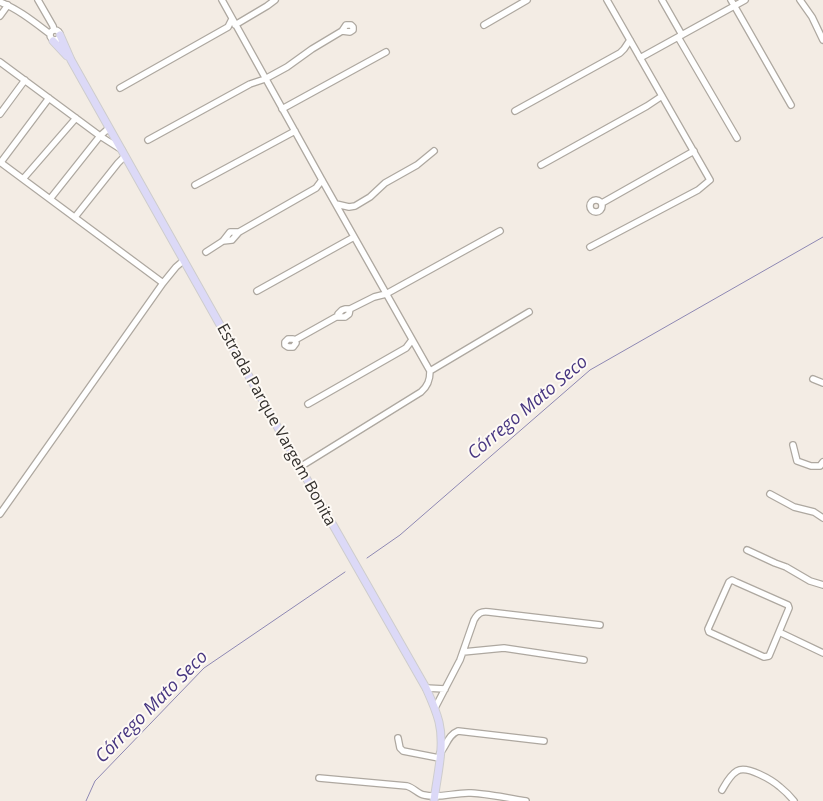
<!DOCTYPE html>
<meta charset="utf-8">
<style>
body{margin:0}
canvas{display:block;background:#f3ece4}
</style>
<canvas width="823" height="801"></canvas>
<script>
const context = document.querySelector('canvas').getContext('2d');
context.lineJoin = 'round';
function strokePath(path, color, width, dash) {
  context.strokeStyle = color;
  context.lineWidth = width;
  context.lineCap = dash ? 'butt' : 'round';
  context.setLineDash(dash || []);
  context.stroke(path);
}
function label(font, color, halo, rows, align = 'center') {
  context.font = font + ' "Open Sans",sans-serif';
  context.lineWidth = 4;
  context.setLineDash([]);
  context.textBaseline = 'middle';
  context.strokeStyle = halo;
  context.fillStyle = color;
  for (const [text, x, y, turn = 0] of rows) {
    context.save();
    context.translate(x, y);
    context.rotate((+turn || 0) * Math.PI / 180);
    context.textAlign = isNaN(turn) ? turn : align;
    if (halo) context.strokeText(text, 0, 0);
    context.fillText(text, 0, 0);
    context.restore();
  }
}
const stream = new Path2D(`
 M367,558l33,-23 190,-165 233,-133
 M86,801l9,-20 109,-113 141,-96`);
const minor = new Path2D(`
 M38,0l15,26 1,4
 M222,0l100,180 108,191c0,9 -2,15 -9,21l-121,75
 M662,0l20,35
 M731,0l60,105
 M800,0l12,17 11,23
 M0,2c18,7 34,20 50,32
 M0,16l8,-11
 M235,25l32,-19 8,-6
 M484,25l43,-25
 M50 35a5 5 0 1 1 10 0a5 5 0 1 1-10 0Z
 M678,37l59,101
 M640,58l105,-58
 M0,62l100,74 22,14
 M120,88l108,-61 4,-8
 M282,109l104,-57
 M515,111l105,-58 4,-4 6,-9
 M0,114l25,-34
 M148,140l102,-56 15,-5 22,-12 25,-18 30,-18 8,1 3,-2v-3l-2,-2h-5l-4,6
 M0,162l163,121
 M1,162l48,-64
 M541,165l106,-59 15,-10
 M23,179l53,-61
 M195,185l100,-54
 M50,199l50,-63 9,-8
 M590 206a6 6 0 1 1 12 0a6 6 0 1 1-12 0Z
 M602,203l92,-52
 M336,204l13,3 6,-1 15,-9 15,-14 32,-18 17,-14
 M75,217l43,-54 7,-7
 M223,241l9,-1 7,-8
 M590,247l108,-57 12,-10 -103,-180
 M206,252l17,-11 7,-9h9l77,-44 6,-8
 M257,291l97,-54
 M338,317v-3l4,-4 3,-1h5l24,-12 12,-3 114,-63
 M295,340l1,3 -3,4h-5l-3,-2v-3l3,-3h5l2,1 41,-23h9l4,-3 1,-5
 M430,371l99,-59
 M813,379l10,4
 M308,404l98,-56 6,-8
 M793,445l4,16 14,5h9l3,-4
 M770,494l24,13 20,5 9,6
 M0,514l163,-231 13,-16 7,-6
 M747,550l28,13 11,4 24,14 13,4
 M779,632l10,-24 -1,-3 -52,-23 -4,-2 -3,2 -21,47 1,3 55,25 5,-1 10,-24 44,21
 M463,652l41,-4 80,12
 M426,688l19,1
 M435,708l25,-48 14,-40c4,-7 7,-9 15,-8l111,13
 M398,738l2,10 3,3 36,7
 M440,753c7,-8 8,-18 18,-22l86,10
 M319,778l88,8c7,2 11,8 17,9 16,4 31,-3 47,-2 18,1 37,5 55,8
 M722,790c4,-7 8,-15 15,-19 10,-6 35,9 43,16 5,4 10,9 14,14`);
const major = new Path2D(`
 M60,35l11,25 238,423 117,205c5,11 10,22 13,34 6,25 -2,53 -5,79
 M53,41l14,15`);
const streetNames = [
 ["Estrada Parque Vargem Bonita",276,425,61]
];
const waterNames = [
 ["Córrego Mato Seco",528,408,-40],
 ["Córrego Mato Seco",152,707,-45]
];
strokePath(stream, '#8e88b3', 1);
strokePath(minor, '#aea8a0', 8);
strokePath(major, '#cecdcd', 9);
strokePath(minor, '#fff', 5.5);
strokePath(major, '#dcd9f7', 7);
label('16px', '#33302d', '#fefaf5', streetNames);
label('italic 18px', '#473681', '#fefaf5', waterNames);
</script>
